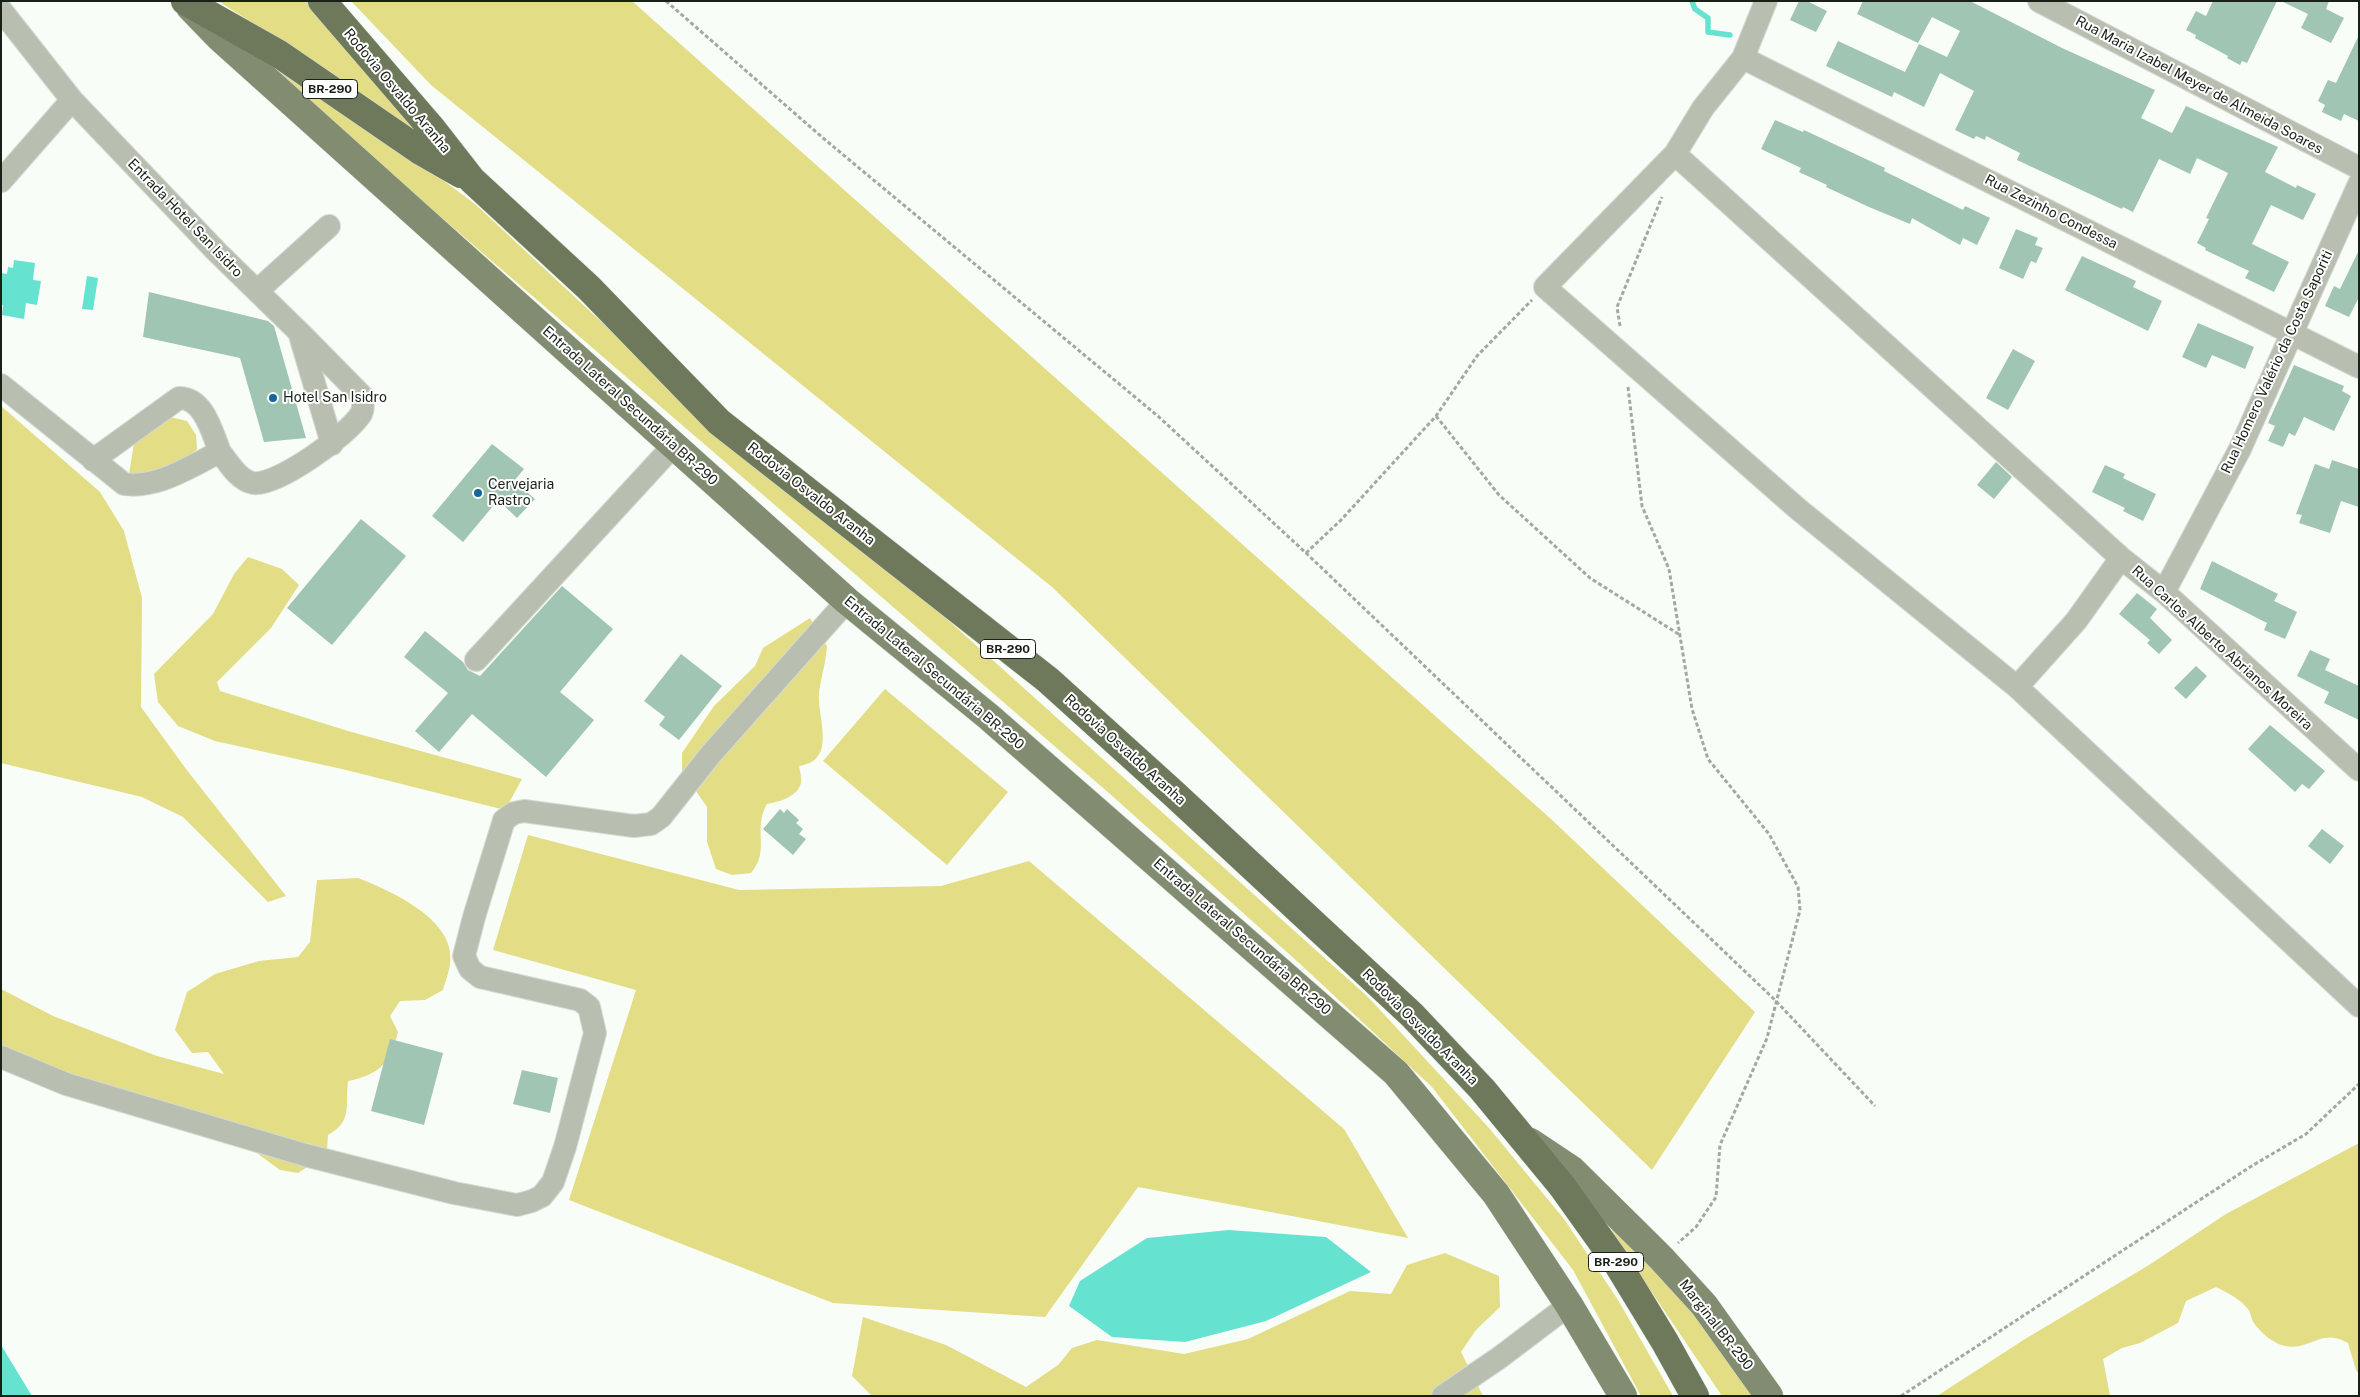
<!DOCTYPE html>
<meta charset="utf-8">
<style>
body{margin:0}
#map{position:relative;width:2360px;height:1397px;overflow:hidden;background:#f8fdf8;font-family:"Public Sans",sans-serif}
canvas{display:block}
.frame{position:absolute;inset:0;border:2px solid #182117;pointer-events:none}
</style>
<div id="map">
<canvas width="2360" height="1397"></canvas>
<div class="frame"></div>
</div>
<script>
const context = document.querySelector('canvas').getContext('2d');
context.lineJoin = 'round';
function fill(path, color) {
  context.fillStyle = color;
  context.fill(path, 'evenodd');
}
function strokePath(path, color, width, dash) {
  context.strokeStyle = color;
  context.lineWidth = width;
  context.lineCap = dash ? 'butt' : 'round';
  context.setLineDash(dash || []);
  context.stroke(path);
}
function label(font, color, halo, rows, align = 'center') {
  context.font = font + ' "Public Sans",sans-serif';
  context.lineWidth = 4;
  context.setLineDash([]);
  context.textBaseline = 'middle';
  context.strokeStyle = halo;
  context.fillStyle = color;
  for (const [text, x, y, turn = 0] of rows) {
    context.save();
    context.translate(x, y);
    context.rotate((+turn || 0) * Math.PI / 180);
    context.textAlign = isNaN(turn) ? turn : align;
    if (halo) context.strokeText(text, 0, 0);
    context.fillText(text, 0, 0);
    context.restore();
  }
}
const green = new Path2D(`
 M218,1h89l135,150 -148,-102z
 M351,1h281l919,818 204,193 -103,158 -600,-583 -621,-502z
 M217,24l215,148 43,32 236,220 218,179 439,394 121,131 75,91 54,81 55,96h-32l-68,-126 -141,-183 -134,-125 -188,-168z
 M1,406l99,86 24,39 18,67 -1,109 45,62 100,127 -18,6 -85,-85 -41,-20 -141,-34z
 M170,417l17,4 9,14 1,14c-25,27 -34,24 -68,25l5,-31z
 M248,557l34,12 17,16 -28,43 -54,54 3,9 128,40 174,48 -17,31 -163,-41 -127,-28 -37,-15 -20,-24 -4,-28 59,-60 21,-40z
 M810,618l17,28c-1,16 -6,31 -8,47 -2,24 19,68 -20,73 1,5 3,13 2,17 -4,14 -22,19 -34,21 -15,26 4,46 -16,69l-19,2 -16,-6 -9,-27v-35l-25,-36v-18l32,-47 41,-40 8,-18z
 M885,689l123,103 -61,73 -124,-104z
 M528,835l211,55 202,-4 88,-25 315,268 64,109 -270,-51 -93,130 -212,-14 -264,-103 67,-210 -143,-40z
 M358,878c33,13 99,42 92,86 -1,9 -5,18 -7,26l-18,10 -25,1 -10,15 8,16c-8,31 -17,42 -50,49 -3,25 5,40 -20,54l-1,15 -12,12 -17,11 -18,-3 -26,-19 -253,-102v-60l52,27 104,40 67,18 -16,-22 -16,1 -17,-23 12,-38 28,-18 44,-13 39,-4 12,-15 7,-62z
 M2359,1143v231l-3,-4 -8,-27c-28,-16 -37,8 -63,3 -11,-2 -25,-14 -31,-23 -3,-4 -3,-10 -6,-14 -9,-11 -20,-16 -32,-22l-30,14 -8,22 -38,20 -18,5 -19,11 7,37h-173l88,-57 124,-74 77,-51z
 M1608,1214l11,9 143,173h-40l-109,-161z
 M1445,1253l54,23 1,31 -24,23 -15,22 22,44h-611l-20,-20 11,-59 83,28 80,42 32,-22 14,-17 25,-8 87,14 64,-15 102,-48 41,3 16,-29z`);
const water = new Path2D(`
 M14,260l21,3 -2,17 8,1 -4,24 -11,-2 -2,16 -22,-4 1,-10h-2v-32l6,1 1,-7 5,1z
 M87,276l11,2 -5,32 -11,-1z
 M1229,1230l97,7 45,35 -105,49 -81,21 -73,-5 -43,-31 11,-25 67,-43z
 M1,1345l31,51h-31z`);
const stream = new Path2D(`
 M1692,1l3,8 13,9v14l22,3`);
const building = new Path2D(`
 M1799,1h8l20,10 -11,21 -26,-12z
 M1863,1h107l92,47 93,42 -14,28 31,15 14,-27 92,41 -13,25 31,16 1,-3 19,9 -13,26 -32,-15 -19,39 37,18 -15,30 -29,-14 4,-7 -44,-21 1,-2 -9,-5 12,-24 -3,-1 22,-45 -31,-15 -7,16 -31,-15 -26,53 -10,-5 -1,2 -105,-49 3,-7 -34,-17 -1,4 -9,-4 -2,3 -19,-9 19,-39 -34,-18 -16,34 -30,-15 -2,5 -66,-31 12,-25 67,31 14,-28 28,13 13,-26 -28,-14 -14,26 -61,-29z
 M2213,1h64l-30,62 -5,-2 -2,4 -13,-7 1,-2 -33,-18 1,-3 -10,-5 10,-19 10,5z
 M2281,1h48l-3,8 18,9 -13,25 -30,-15 7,-14z
 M2359,35v86l-15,-7 -3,7 -19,-9 3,-7 -7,-4 10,-21 8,3z
 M1775,120l28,12 1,-2 81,38 -1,3 79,39 2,-4 25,12 -13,27 -14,-7 -3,7 -48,-27 -2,6 -41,-17 -43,-20 1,-2 -28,-13 2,-4 -40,-19z
 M2016,229l22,9 -3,7 8,3 -7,15 -5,-2 -8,18 -24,-11z
 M2359,250v47l-10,20 -24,-11 9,-20 6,3z
 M2082,256l54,25 -3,6 29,14 -14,30 -83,-41z
 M149,292l119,29 6,5 32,112 -42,4 -24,-84 -97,-21z
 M2198,323l56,24 -9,22 -33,-14 -6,13 -24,-11z
 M2013,349l22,12 -27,49 -22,-12z
 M2294,365l50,21 -2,5 9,5 -17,35 -30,-14 -9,19 -6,-3 -6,14 -15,-6 7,-15 -7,-3z
 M492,444l32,25 -10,12 21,18 -18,19 -19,-18 -35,42 -31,-26z
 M2332,460l27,9v38l-18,-6 -11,32 -31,-10 3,-8 -6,-1 19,-50 14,5z
 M1996,462l16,15 -18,22 -17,-14z
 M2105,465l20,9 -2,4 33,16 -13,27 -20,-10 2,-3 -33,-16z
 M361,519l45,37 -74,89 -45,-37z
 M2212,561l66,33 -4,7 23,11 -12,27 -21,-9 3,-7 -67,-34z
 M562,586l51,43 -53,63 34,28 -48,57 -74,-63 -33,38 -24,-21 33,-38 -44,-36 21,-26 38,31 5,8 12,6z
 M2137,593l20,16 -7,9 22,22 -13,14 -12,-11 3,-3 -31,-26z
 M2310,650l20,9 -5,11 34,16v34l-35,-17 5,-11 -32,-16z
 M681,654l41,32 -43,54 -20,-15 6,-8 -21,-16z
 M2196,666l11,10 -21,23 -12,-11z
 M2270,725l55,46 -16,18 -7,-5 -7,8 -47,-43z
 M780,809l4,4 3,-4 12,11 -3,3 7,6 -4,5 7,5 -13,16 -30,-26z
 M2322,829l22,17 -14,18 -22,-18z
 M390,1039l53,14 -19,72 -53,-14z
 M522,1070l36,8 -8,35 -37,-9z`);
const path = new Path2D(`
 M666,1l157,137 336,279 147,136 469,447 100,106
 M1620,326l-3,-19 45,-110
 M1628,387l14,119 27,63 23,140 16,50 61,75 29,53 2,23 -33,128 -47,107 -4,52 -20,30 -18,16
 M1436,416l63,79 91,83 90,57
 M1306,553l35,-33 95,-104 41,-60 55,-56
 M1901,1396l349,-229 56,-33 53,-50`);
const minor = new Path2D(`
 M2039,1l320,167
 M1,10l71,90 145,152 82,80 33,112
 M1743,58l616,309
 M1675,154l28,-46 40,-50 23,-57
 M1,181l71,-81
 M257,291l72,-65
 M1,385l123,99c34,5 66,-18 96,-32 9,11 18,28 33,31 23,4 95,-48 108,-69 3,-5 2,-12 1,-18l-61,-62
 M93,460l86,-62c25,0 33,34 41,54
 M2164,592l76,-143 119,-265
 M476,660l198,-215
 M2017,687l-219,-178 -253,-222 130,-133 446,404
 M2359,770l-195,-178 -43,-34 -45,63 -59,66 342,319
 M1,1057l65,27 239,71 149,38 63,12 15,-4 10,-5 11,-14 12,-35 30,-114 -6,-26 -9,-7 -100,-23 -10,-8 -6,-13 10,-39 30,-97 10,-7 10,-2 110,15 17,-2 10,-7 50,-63 136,-153
 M1443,1396l56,-38 70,-53`);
const major = new Path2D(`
 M190,7l29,30 628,564 142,116 407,356 100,121 73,111 54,91
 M1530,1142l42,28 89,88 43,47 65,91`);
const highway = new Path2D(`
 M185,1l94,53 140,96 42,24
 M322,1l111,129 39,50 117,108 130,134 329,258 125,113 239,222 70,74 80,97 55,77 48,79 30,54`);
const markers = [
 [273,398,5,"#126899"],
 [478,493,5,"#126899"]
];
const shields = [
 [330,89,55],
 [1008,649,55],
 [1616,1262,55]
];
const shieldNames = [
 ["BR-290",330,89],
 ["BR-290",1008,649],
 ["BR-290",1616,1262]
];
const streetNames = [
 ["Rua Maria Izabel Meyer de Almeida Soares",2199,85,28],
 ["Rodovia Osvaldo Aranha",397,91,50],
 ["Rua Zezinho Condessa",2051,212,27],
 ["Entrada Hotel San Isidro",185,218,46],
 ["Rua Homero Valério da Costa Saporiti",2277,362,-65],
 ["Entrada Lateral Secundária BR-290",630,406,42],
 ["Rodovia Osvaldo Aranha",811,494,38],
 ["Rua Carlos Alberto Abrianos Moreira",2222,648,42],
 ["Entrada Lateral Secundária BR-290",934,673,40],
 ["Rodovia Osvaldo Aranha",1125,750,42],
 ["Entrada Lateral Secundária BR-290",1242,937,41],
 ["Rodovia Osvaldo Aranha",1420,1027,45],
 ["Marginal BR-290",1716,1325,52]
];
const poiNames = [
 ["Hotel San Isidro",283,398],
 ["Cervejaria",488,485],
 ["Rastro",488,501]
];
fill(green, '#e3dd85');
fill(water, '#66e2d0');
strokePath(stream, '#66e2d0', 5.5);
fill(building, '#a0c5b2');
strokePath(minor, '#d4dad4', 24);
strokePath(major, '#d4dad4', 29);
strokePath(highway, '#d4dad4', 29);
strokePath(path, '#a2a9a2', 3, [4, 2.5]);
strokePath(minor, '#b9bfb0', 22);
strokePath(major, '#828c71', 28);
strokePath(highway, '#6e795b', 28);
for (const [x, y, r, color] of markers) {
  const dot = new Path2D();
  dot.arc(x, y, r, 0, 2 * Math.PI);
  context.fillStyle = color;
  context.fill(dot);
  strokePath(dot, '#fff', 2);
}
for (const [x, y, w] of shields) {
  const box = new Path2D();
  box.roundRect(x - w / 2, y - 9.5, w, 19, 4);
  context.fillStyle = '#fff';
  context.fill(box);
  strokePath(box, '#182117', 1);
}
label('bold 12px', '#182117', null, shieldNames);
label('14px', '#182117', '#fff', streetNames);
label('14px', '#182117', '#fff', poiNames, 'left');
</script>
